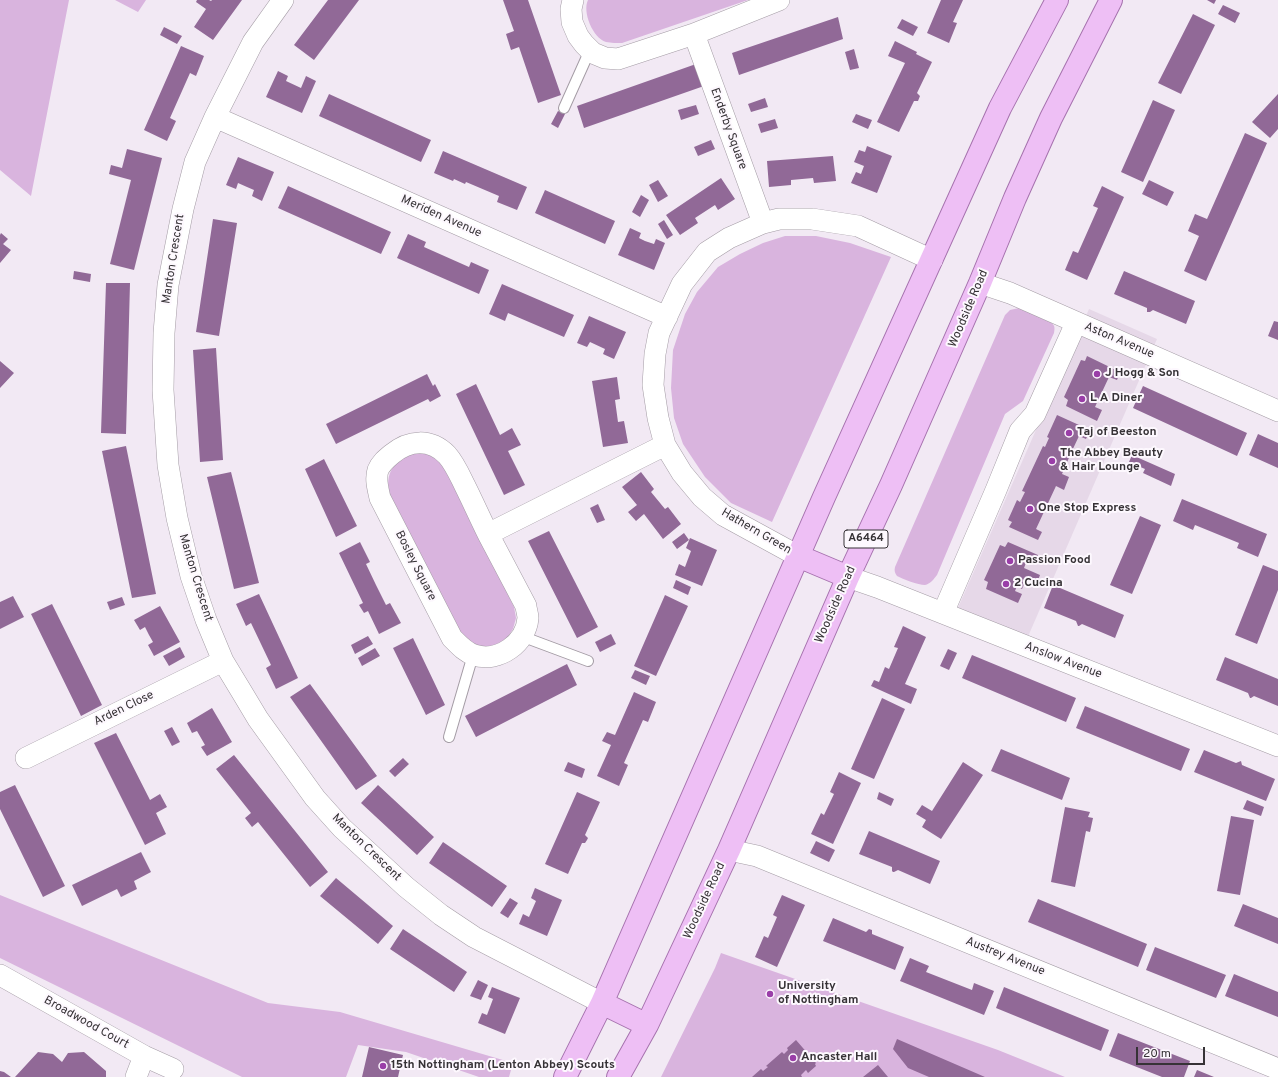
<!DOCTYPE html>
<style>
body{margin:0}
#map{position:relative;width:1278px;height:1077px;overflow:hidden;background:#f2e9f4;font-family:Overpass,sans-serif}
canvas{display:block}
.scale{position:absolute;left:1136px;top:1047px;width:69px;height:18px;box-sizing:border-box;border:2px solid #363236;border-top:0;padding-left:5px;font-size:12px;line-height:14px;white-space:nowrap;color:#363236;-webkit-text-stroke:3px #fdf8fe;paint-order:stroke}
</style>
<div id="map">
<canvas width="1278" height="1077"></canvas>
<div class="scale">20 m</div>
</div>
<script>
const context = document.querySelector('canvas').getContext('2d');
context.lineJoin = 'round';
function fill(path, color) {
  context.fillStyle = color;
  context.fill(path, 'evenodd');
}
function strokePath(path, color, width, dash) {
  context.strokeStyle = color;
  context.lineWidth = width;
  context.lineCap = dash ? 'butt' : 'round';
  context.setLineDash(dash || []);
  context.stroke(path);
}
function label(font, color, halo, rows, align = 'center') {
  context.font = font + ' Overpass,sans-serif';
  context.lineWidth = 4;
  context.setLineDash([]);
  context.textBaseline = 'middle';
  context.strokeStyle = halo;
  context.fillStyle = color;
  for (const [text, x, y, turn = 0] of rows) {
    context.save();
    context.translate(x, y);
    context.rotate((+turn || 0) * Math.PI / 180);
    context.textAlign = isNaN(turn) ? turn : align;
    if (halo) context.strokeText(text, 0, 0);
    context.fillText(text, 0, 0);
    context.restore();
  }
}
const built = new Path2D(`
 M1089,309l68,30 -137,316 -70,-29z`);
const green = new Path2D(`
 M0,0h69l-38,196 -31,-26z
 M115,0h31l-8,12z
 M588,0h160l-126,43c-5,0 -11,0 -16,-1 -13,-4 -24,-30 -18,-42z
 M785,236h31l34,7 41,14 -119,265 -41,-19 -26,-26 -22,-33 -9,-26 -3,-30 2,-38 12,-36 12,-22 21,-25 22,-13 23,-11z
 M1019,308l31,14c5,3 5,5 4,11l-31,68 -18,13 -68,161c-3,4 -7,9 -12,10 -7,0 -22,-6 -28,-9 -2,-3 -3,-5 -2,-9l110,-252 5,-5z
 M429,453l17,13 68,141 2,11 -3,11 -6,9 -9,6 -10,4 -11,-1 -22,-18 -65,-133c-4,-14 -2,-27 10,-36 2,-2 5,-5 7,-6 5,-2 16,-1 22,-1z
 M0,895l268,108 72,9 173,51 -4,14h-30l-73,-25 -48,-7 -12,32h-104l-242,-119z
 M721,953l277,97 67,27h-404l54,-109z`);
const building = new Path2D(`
 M197,0h12l2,1 1,-1h30l-29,40 -19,-13 12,-18 -10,-7z
 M328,0h31l-45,60 -20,-15z
 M503,0h25l33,95 -23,8 -19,-56 -8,3 -5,-16 8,-3z
 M941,0h22l-10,22 4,1 -8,20 -22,-10z
 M1207,0h9l-2,4z
 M1223,5l17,8 -5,10 -17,-9z
 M1193,14l22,11 -34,69 -23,-11z
 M838,17l5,22 -104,36 -7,-22z
 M902,19l16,8 -5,9 -16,-8z
 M164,27l18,9 -5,8 -17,-9z
 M895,41l22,11 -1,2 16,8 -15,31 3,3 -2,5h-4l-15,31 -22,-10 28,-59 -17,-7z
 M181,46l23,10 -8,20 -6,-3 -20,45 6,3 -9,20 -23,-11z
 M854,49l5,19 -9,2 -5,-18z
 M696,64l8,22 -120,42 -7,-22z
 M278,71l10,5 -2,5 15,7 5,-12 10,5 -14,32 -36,-16z
 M329,94l102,46 -10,22 -102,-46z
 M1278,94v35l-8,9 -18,-16z
 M765,98l3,9 -17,5 -3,-8z
 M1153,100l22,10 -32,72 -22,-10z
 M696,105l3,9 -18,6 -3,-10z
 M558,111l7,3 -7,14 -7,-4z
 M856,114l16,6 -4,9 -16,-7z
 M775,119l3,9 -17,5 -3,-9z
 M1245,133l22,10 -61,138 -22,-10 15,-35 -11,-5 7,-17 12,5z
 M711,140l4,9 -17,7 -4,-9z
 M867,146l25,10 -15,37 -26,-10 5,-11 5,2 3,-8 -10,-4 5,-12 6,2z
 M127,149l35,9 -28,112 -24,-6 21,-84 -22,-6 2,-9 11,3z
 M443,151l84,36 -10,23 -20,-8 2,-6 -33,-14 -1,2 -11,-5 -1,2 -19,-8z
 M833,156l3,25 -22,2 -1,-5 -22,2v5l-22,2 -2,-26z
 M238,157l36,15 -12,29 -10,-5 2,-6 -7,-3 -9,-4 -2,6 -10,-4z
 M721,178l14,21 -17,11 -3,-5 -20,13 3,5 -18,12 -14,-20z
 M658,180l10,16 -10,6 -9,-17z
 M1149,180l25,12 -7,14 -25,-12z
 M288,186l103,46 -10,22 -103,-46z
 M1102,186l22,11 -37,83 -22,-10 8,-19 5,2 20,-45 -5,-2z
 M545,190l70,31 -10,23 -70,-31z
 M641,195l8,5 -9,17 -8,-5z
 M213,219l24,4 -18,113 -23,-4z
 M664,220l9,15 -6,4 -9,-15z
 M630,228l11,5 -2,5 6,3 9,3 2,-5 9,4 -11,27 -36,-15z
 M1,233l7,6 -5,5 8,6 -11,13v-28z
 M408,234l18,8 -2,5 45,20 2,-5 18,8 -10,24 -82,-36z
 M74,271l17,3 -1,8 -17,-3z
 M1124,271l71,30 -9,23 -33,-14 -3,2h-3v-4l-33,-14z
 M106,283h24l-4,151 -25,-1z
 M502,284l72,31 -10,22 -56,-24 -3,8 -16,-7z
 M589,316l37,16 -12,27 -11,-5 2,-5 -15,-7 -3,5 -10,-4z
 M1274,321l4,1v18l-10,-4z
 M216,348l7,112 -23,2 -7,-112z
 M1087,356l33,16 -3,8 -8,-3 -14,30 7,3 -5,11 -31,-15 2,-6 -4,-3 17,-37 4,1z
 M0,361l14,12 -14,15z
 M427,374l6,12 2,-2 6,12 -11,6 -2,-3 -92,45 -10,-20z
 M617,377l3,22 -5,1 3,22 6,-1 4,22 -25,4 -11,-66z
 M476,384l24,51 12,-7 9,17 -13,6 17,34 -21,10 -48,-101z
 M1143,386l104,47 -10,23 -104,-48z
 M1057,415l33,15 -4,9 -7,-3 -8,17 -9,21 7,3 -5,13 -8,-4 -20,43 6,3 -4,8 -29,-13 3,-5 -4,-2 9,-20 3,2 5,-10 -3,-1 21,-45 2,1 4,-9 -2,-1z
 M1258,434l20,9v25l-29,-13z
 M126,446l30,148 -24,4 -30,-147z
 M1132,455l43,19 -4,12 -28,-13 2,-4 -16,-7z
 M324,459l33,67 -21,11 -31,-68z
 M231,472l28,111 -25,6 -27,-112z
 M641,472l13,17 -3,3 14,17 3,-2 13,17 -18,15 -19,-25 -8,7 -8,-9 9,-7 -15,-18z
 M1182,499l85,35 -9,23 -21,-9 2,-5 -44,-18 -2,5 -20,-9z
 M598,504l7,16 -8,3 -7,-15z
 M1140,516l21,9 -29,69 -22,-9z
 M549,531l49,96 -21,11 -49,-97z
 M684,533l5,7 -12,9 -5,-7z
 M690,538l27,12 -15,36 -27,-11 4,-11 6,3 6,-16 -5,-3z
 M360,542l10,20 -4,2 10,21 10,20 4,-2 11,20 -22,11 -11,-23 -4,2 -5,-8 4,-2 -24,-50z
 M1008,542l30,13 -3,8 -8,-3 -3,8 16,7 -3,8 -10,-5 -5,11 -5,-3 -2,5 7,3 -4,9 -32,-14 2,-7 -4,-2 16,-35 5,2z
 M1263,565l15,6v19l-21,54 -22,-9z
 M676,580l15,7 -3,8 -15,-7z
 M1053,585l71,30 -9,23 -33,-14 -3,2h-1l-2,-5 -32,-13z
 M259,594l39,84 -22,11 -10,-21 5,-3 -20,-42 -5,3 -10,-22z
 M665,595l23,11 -32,70 -22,-10z
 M13,596l11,21 -24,12v-27z
 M122,597l3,8 -15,5 -3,-8z
 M52,604l50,101 -21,11 -50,-102z
 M160,606l20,36 -26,14 -6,-11 5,-3 -4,-7 -4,-8 -5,3 -6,-10z
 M903,626l23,11 -21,47 12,5 -6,15 -40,-18 3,-6 5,2 6,-15 4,2 9,-21 -4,-1z
 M611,634l5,10 -16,8 -5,-10z
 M368,636l5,8 -18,10 -4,-9z
 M413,638l32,67 -19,10 -33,-67z
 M180,647l5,10 -16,9 -6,-10z
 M375,648l5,8 -18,10 -4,-8z
 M948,649l9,4 -8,17 -9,-4z
 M972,655l104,43 -10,24 -104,-44z
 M1225,657l53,22v27l-24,-10 -3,2h-1l-2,-5 -32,-13z
 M567,664l10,21 -101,52 -11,-21z
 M635,670l15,6 -4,9 -15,-7z
 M310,684l67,92 -21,14 -66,-93z
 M634,692l22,10 -8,20 -5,-2 -19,43 4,2 -9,21 -22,-10 14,-31 -9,-4 5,-9 8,3z
 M882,698l23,11 -31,70 -23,-10z
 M1085,706l105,43 -9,22 -105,-43z
 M212,708l20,34 -25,14 -6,-9 4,-2 -8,-14 -5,2 -5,-10z
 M172,727l8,15 -8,4 -8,-15z
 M116,733l34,67 10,-6 7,13 -11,6 10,21 -21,11 -51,-102z
 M1001,749l69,29 -8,22 -71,-29z
 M1204,750l32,13 5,-2 1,4 33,14 -9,22 -72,-29z
 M234,755l94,117 -18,15 -52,-65 -6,5 -7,-9 6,-5 -35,-44z
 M403,758l6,6 -14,13 -6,-6z
 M568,762l17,7 -3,9 -18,-7z
 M963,762l20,13 -42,64 -19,-12 4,-7 -10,-6 6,-9 10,6z
 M839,772l22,11 -28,61 -22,-10 10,-21 3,2 10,-21 -4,-2z
 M15,785l50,101 -22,11 -43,-88v-17z
 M378,785l56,52 -17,18 -56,-52z
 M577,792l23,10 -15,33 3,3 -1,2 -2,3h-3l-14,31 -23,-10z
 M879,792l15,7 -3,7 -14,-7z
 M1247,800l17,7 -3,9 -18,-7z
 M1065,807l25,5 -2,5 5,1 -3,14 -4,-1 -11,56 -24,-5z
 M1231,816l23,4 -14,75 -23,-4z
 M869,831l71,30 -10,23 -32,-14 -4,2h-1l-1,-1v-4l-33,-13z
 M816,841l19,9 -6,12 -19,-9z
 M443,842l64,44 -15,21 -63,-44z
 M141,852l10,20 -17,9 3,8 -16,8 -4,-8 -35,17 -10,-21z
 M336,878l57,48 -15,18 -58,-48z
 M535,888l27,12 -15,36 -28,-12 4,-10 6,3 7,-16 -5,-3z
 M782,895l23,10 -28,62 -22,-10 9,-21 4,2 9,-21 -4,-2z
 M510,898l8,5 -10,15 -8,-5z
 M1038,899l109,45 -9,23 -110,-45z
 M1243,904l35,14v26l-44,-18z
 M833,918l33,14 3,-3 3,1v4l32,13 -9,23 -72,-29z
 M403,929l64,43 -13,20 -64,-43z
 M1155,947l71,28 -10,23 -70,-28z
 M910,958l19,8 -3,6 46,18 2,-7 20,8 -10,24 -84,-34z
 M1234,974l44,18v25l-53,-21z
 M478,980l10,5 -7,15 -11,-4z
 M492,987l28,11 -15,36 -27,-11 4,-10 5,2 6,-16 -5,-2z
 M1004,987l105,43 -8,21 -105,-43z
 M1118,1033l72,28 -6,16h-22l-53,-21z
 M897,1039l88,38h-56l-21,-9 -15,-19z
 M796,1040l20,23 -1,1 1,2 -8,7 -2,-3 -5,5 1,2h-50l9,-8 2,2 5,-4 -2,-1 16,-14 2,2 4,-4 -1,-2z
 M369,1047l34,8 -5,22h-36z
 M38,1052l15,2 9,8 6,-9 16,-1 22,19v6h-91z
 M878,1065l10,12h-25z
 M1197,1070l17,7h-20z
 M0,1071l4,1 7,5h-11z`);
const service = new Path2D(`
 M564,108l26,-58
 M521,636l67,25
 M449,737l24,-82`);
const minor = new Path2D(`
 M283,0l-30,42 -38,75 -20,45 -12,47 -15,76 -4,48 -1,57 5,75 9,53 14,58 15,44 17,41 20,33 15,25 57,79 27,30 64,59 35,28 33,22 128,66
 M573,0l-2,9 1,13 6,14 6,8 9,9 12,5 13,1 76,-25 85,-34
 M694,34l69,189
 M215,117l452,200
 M980,283l30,10 268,118
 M488,534c-8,-16 -15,-32 -23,-48 -5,-10 -10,-22 -18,-31 -17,-17 -38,-15 -55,-1 -6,5 -11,9 -14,16 -3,9 0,19 2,28l72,140c7,7 13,14 22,17 25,8 52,-12 54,-37 0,-4 -2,-9 -2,-12l-38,-72 177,-89
 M798,556l-75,-41 -21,-18 -20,-24 -17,-28 -7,-27 -5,-33 2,-31 4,-21 23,-49 25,-32 22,-14 34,-15 16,-4h33l46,7 74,34
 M848,577l29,10 401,159
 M943,613l53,-123 24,-59 15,-17 41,-91
 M26,758l197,-97
 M729,850l28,6 521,213
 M0,975l144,81 29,13
 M136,1077l8,-21`);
const primary = new Path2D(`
 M798,556l50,21
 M602,1003l45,22
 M565,1077l37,-74 222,-506 176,-389 57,-108
 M618,1077l29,-52 82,-175 119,-273 43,-92 89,-202 35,-85 36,-80 60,-118`);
const markers = [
 [1097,374,4,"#9a3ea8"],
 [1082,399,4,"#9a3ea8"],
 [1069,433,4,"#9a3ea8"],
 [1052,461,4,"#9a3ea8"],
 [1030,509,4,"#9a3ea8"],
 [1010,561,4,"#9a3ea8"],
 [1006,584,4,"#9a3ea8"],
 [770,994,4,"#9a3ea8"],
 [793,1058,4,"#9a3ea8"],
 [383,1066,4,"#9a3ea8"]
];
const shields = [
 [866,539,44]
];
const shieldNames = [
 ["A6464",866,539]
];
const streetNames = [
 ["Enderby Square",728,129,70],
 ["Meriden Avenue",441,217,24],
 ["Manton Crescent",174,259,-81],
 ["Woodside Road",969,309,-67],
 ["Aston Avenue",1119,341,23],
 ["Hathern Green",756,532,30],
 ["Bosley Square",415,566,63],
 ["Manton Crescent",195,578,73],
 ["Woodside Road",836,605,-66],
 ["Anslow Avenue",1063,661,21],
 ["Arden Close",124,709,-26],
 ["Manton Crescent",366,848,44],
 ["Woodside Road",705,901,-65],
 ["Austrey Avenue",1005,957,22],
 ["Broadwood Court",86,1023,29]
];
const poiNames = [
 ["J Hogg & Son",1105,374],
 ["L A Diner",1090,399],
 ["Taj of Beeston",1077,433],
 ["The Abbey Beauty",1060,454],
 ["& Hair Lounge",1060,468],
 ["One Stop Express",1038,509],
 ["Passion Food",1018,561],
 ["2 Cucina",1014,584],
 ["University",778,987],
 ["of Nottingham",778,1001],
 ["Ancaster Hall",801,1058],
 ["15th Nottingham (Lenton Abbey) Scouts",391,1066]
];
fill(built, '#e6d8e8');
fill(green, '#d9b4de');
fill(building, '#916997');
strokePath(service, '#a49ca5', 12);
strokePath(minor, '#a49ca5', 22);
strokePath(primary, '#a672ae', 24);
strokePath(service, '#fff', 10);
strokePath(minor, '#fff', 21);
strokePath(primary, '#eebff5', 22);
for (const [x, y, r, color] of markers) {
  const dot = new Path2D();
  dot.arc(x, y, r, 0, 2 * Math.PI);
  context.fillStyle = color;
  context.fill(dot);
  strokePath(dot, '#fdf8fe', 1.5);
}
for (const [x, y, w] of shields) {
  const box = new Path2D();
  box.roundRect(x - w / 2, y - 9, w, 18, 3);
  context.fillStyle = '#fdf8fe';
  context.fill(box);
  strokePath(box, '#363236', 1);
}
label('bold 11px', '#363236', null, shieldNames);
label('12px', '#363236', '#fdf8fe', streetNames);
label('bold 12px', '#363236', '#fdf8fe', poiNames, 'left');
</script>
